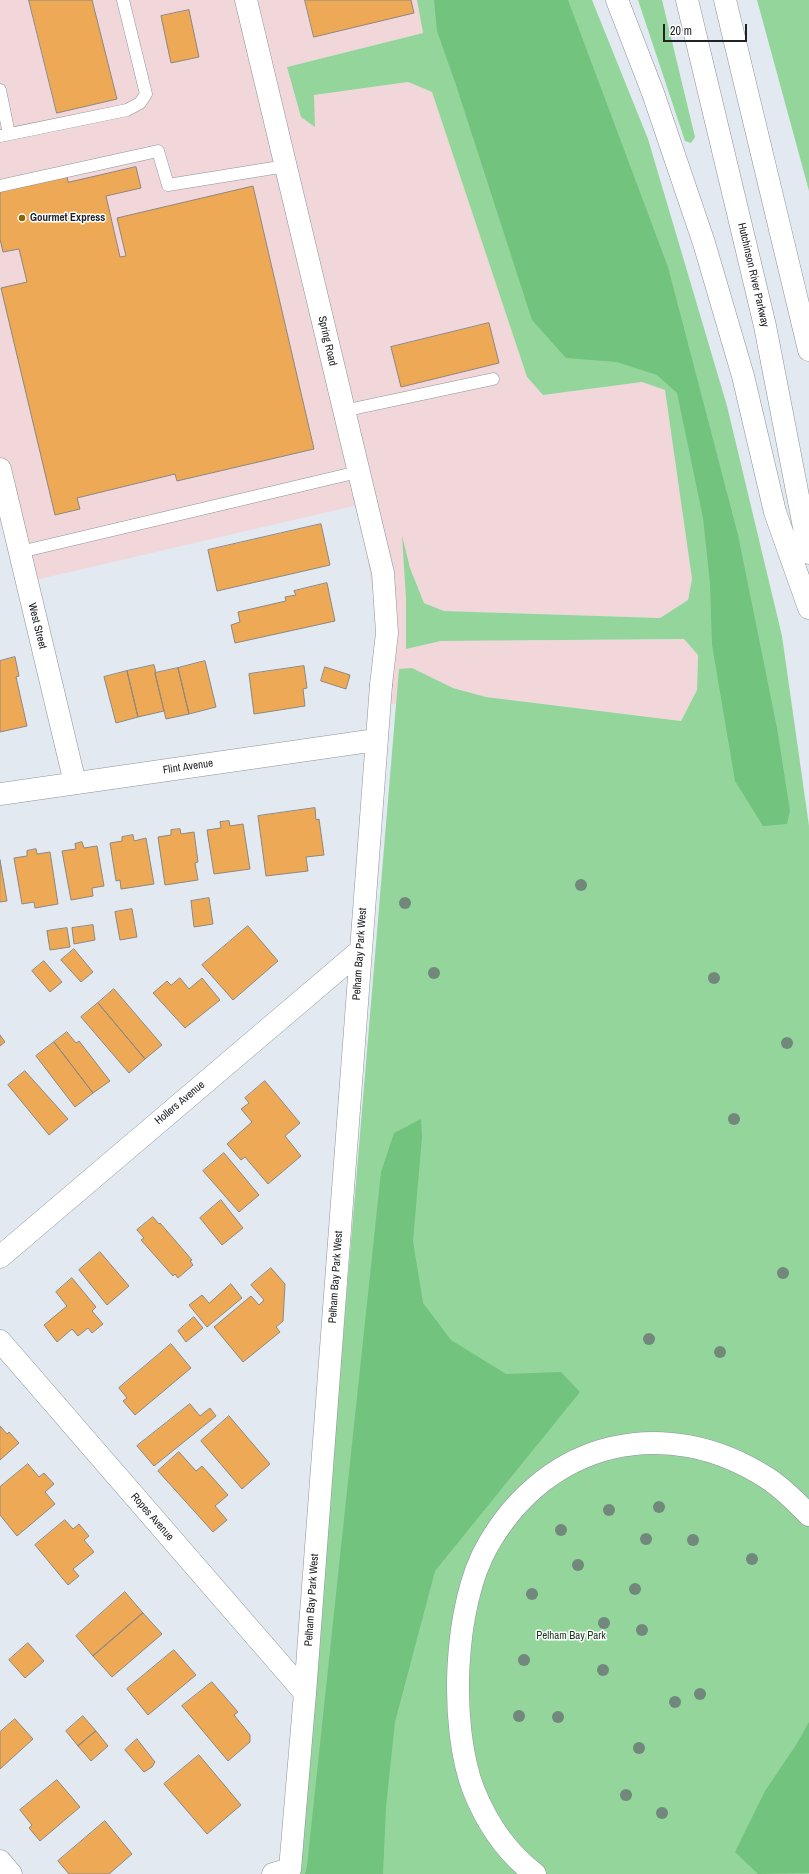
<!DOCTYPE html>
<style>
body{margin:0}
#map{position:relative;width:809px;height:1874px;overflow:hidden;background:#e2e9f0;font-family:"Archivo Narrow",sans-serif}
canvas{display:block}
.scale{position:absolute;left:663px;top:24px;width:84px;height:18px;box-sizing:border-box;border:2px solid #202225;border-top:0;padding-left:5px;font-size:12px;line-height:14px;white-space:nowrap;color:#202225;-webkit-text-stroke:3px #fff;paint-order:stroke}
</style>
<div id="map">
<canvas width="809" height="1874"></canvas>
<div class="scale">20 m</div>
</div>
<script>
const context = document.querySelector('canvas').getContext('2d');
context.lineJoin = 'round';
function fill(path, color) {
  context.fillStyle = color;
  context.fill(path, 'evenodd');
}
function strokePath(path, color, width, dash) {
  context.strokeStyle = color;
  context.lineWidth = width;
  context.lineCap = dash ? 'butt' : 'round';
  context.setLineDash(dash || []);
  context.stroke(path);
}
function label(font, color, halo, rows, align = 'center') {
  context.font = font + ' "Archivo Narrow",sans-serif';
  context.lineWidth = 3;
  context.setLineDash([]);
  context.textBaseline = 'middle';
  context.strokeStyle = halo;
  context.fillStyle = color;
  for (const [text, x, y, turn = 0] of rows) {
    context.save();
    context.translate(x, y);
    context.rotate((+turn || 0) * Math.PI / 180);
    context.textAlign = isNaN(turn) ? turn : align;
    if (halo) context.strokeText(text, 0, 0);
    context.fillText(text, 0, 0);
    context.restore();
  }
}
const commercial = new Path2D(`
 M0,0h417l6,33 -136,34 27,28 94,-13 24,10 95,285 16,18 99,-13 23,8 27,189 -4,21 -28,18 -216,-7 -20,-8 -14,-35 -7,-29 3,60v50l35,-8 243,-2 14,16 -1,35 -16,31 -195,-24 -33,-9 -41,-20 -13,2 -2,34 -27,2 7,-92 -19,-109 -340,79 -18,-81z`);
const green = new Path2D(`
 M417,0h175l56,139 79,267 55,230 27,190v1048h-511l101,-1205 13,-1 41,20 33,9 195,24 16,-31 1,-35 -14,-16 -243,2 -35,8v-50l-4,-64 8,33 14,35 20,8 216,7 28,-18 4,-21 -27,-189 -23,-8 -99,13 -16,-18 -95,-285 -24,-10 -94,13 1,32 -14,-10 -14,-50 136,-34z
 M638,0h24l33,137 -4,6 -6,-2z
 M757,0h52v191z`);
const forest = new Path2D(`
 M434,0h134l100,267 70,268 39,193 13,83 -3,13 -24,2 -28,-45 -23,-136 -2,-62 -7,-65 -26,-125 -20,-18 -40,-13 -51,-4 -34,-38 -76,-235 -19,-54z
 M421,1119l1,18 -9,104 10,62 28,37 55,34 55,-2 19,20 -145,179 -40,151 -9,85 -3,67h-78l2,-8 74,-694 13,-39z
 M809,1722v151l-51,1 -23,-22 30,-61 31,-46z`);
const building = new Path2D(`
 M29,0h63l25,99 -60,14z
 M305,0h106l3,13 -100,24z
 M189,10l10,47 -28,6 -10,-47z
 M136,167l5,21 -35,8 14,61 6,-1 -9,-38 136,-32 61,263 -137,32 -2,-7 -98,24 3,11 -25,6 -54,-227 26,-6 -8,-33 -16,3 -3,-13v-48l67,-15 1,6z
 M489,323l10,40 -98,24 -10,-40z
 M321,524l9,41 -113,26 -9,-41z
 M327,583l8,38 -100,22 -4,-18 9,-3 -2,-10 48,-11 -1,-4 11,-2 -2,-4z
 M15,657l4,19 -3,1 11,49 -27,6v-71z
 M205,661l11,46 -27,7 -11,-46z
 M154,665l2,8h-1l9,38 -26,6 -11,-46z
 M304,666l3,22 -4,1 2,17 -51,8 -5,-40z
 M325,667l25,8 -4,14 -25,-8z
 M178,668l11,46 -23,5 -11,-46z
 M127,671l11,46 -22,6 -12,-46z
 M315,808l1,12 3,-1 5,36 -18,2 2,14 -42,5 -8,-60z
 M229,821l1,5 13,-2 7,45 -36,5 -7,-44 14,-2 -1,-6z
 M180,829l1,5 13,-2 4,30 -3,1 3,17 -33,5 -7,-48 13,-2v-5z
 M133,835l1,6 12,-3 8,46 -33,5 -1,-9 -4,1 -6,-38 12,-2v-4z
 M82,842l2,6 13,-2 7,40 -12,2 1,8 -22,4 -9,-49 14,-2 -1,-5z
 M36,849l1,5 13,-2 8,52 -23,4 -1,-6 -12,2 -8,-46 13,-2v-5z
 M0,860l7,41 -7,1z
 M209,898l4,26 -19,3 -3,-26z
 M132,909l5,28 -17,3 -5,-28z
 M93,925l2,15 -21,4 -2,-16z
 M248,926l30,35 -45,39 -31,-35z
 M67,928l3,19 -20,3 -3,-19z
 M74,949l19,23 -12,10 -20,-22z
 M44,961l18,21 -12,10 -18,-21z
 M180,978l9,11 13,-11 18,22 -35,28 -32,-35 14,-12 4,4z
 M114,989l48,56 -17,14 -47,-56z
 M98,1003l47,56 -16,14 -48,-56z
 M67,1032l9,11 3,-2 31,40 -17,12 -39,-51z
 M0,1035l5,7 -5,4z
 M54,1042l39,51 -18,14 -39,-51z
 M25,1071l43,48 -19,16 -41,-50z
 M265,1081l35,42 -15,13 16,20 -33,28 -23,-27 -4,3 -14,-16 25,-22 -11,-13 8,-6 -4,-5z
 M224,1153l35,42 -20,17 -36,-41z
 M221,1200l22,28 -21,17 -22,-27z
 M153,1217l6,7 1,-1 32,37 -2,1 3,4 -15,13 -3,-4 -2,2 -32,-36 3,-2 -7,-8z
 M100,1252l29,34 -22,19 -28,-35z
 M271,1268l14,16 -2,37 -7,6 4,5 -37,30 -29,-35 37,-31 8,9 5,-5 -13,-15z
 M72,1278l24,29 -4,4 11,13 -11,9 -4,-5 -10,8 -6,-7 -15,13 -13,-17 23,-19 -11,-14z
 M231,1284l11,14 -35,29 -18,-22 13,-10 7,8z
 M194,1317l9,11 -17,14 -8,-11z
 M171,1344l20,24 -56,47 -12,-14 4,-3 -8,-10z
 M190,1404l10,12 10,-8 6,8 -62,50 -17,-20z
 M229,1416l41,48 -28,25 -41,-48z
 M0,1426l7,8 2,-2 10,11 -19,17z
 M179,1452l17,19 6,-5 26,29 -13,11 12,14 -14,12 -55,-61z
 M28,1464l11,13 5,-4 10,11 -9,8 10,12 -38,32 -17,-21v-28z
 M65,1520l8,9 6,-5 10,12 -5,4 10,12 -21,17 6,7 -11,9 -33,-40z
 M125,1592l18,21 -50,43 -17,-20z
 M143,1613l19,21 -50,43 -19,-21z
 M28,1643l16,18 -19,17 -16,-18z
 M174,1650l22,25 -48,40 -21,-26z
 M212,1682l26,30 -4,3 16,20v7l-22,19 -46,-55z
 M83,1716l13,15 -18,15 -12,-15z
 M15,1719l18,20 -33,30v-37z
 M96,1731l12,15 -17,15 -13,-15z
 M137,1739l18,23 -3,5 -8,5 -19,-22z
 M199,1755l42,50 -34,29 -43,-50z
 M57,1780l23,27 -40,34 -11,-13 3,-3 -12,-15z
 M105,1821l27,33 -23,20h-40l-11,-13z`);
const lane = new Path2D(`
 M0,90l9,44
 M0,136l127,-26 13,-7 6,-9 -23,-94
 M0,186l158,-35 10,34 118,-19
 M343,411l150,-32
 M20,552l338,-80`);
const street = new Path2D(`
 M0,469l75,314
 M0,794l376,-54
 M0,1257l361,-307
 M0,1861l11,13
 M273,1874l17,-5 15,-176 76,-1008`);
const secondary = new Path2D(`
 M246,0l137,573 4,60 -6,52
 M0,1341l305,352`);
const highway = new Path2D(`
 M617,0l36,93 51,150 39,133 32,136 34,96
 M687,0l78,326 44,227
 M725,0l84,350
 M535,1874c-28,-21 -48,-51 -61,-83 -25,-63 -21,-186 14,-246 60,-105 178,-132 279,-67 16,10 29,24 42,37`);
const trees = [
 [581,885],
 [405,903],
 [434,973],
 [714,978],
 [787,1043],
 [734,1119],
 [783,1273],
 [649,1339],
 [720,1352],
 [659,1507],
 [609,1510],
 [561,1530],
 [646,1539],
 [693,1540],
 [752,1559],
 [578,1565],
 [635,1589],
 [532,1594],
 [604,1623],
 [642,1630],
 [524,1660],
 [603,1670],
 [700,1694],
 [675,1702],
 [519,1716],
 [558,1717],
 [639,1748],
 [626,1795],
 [662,1813]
];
const markers = [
 [22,218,4,"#8a6503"]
];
const poiNames = [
 ["Gourmet Express",30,218]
];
const streetNames = [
 ["Hutchinson River Parkway",753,275,77],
 ["Spring Road",327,341,77],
 ["West Street",37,626,76],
 ["Flint Avenue",188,767,-8],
 ["Pelham Bay Park West",360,954,-86],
 ["Hollers Avenue",180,1103,-40],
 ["Pelham Bay Park West",336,1277,-86],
 ["Ropes Avenue",152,1517,49],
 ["Pelham Bay Park West",312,1600,-86]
];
const parkNames = [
 ["Pelham Bay Park",571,1636]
];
fill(commercial, '#f1d7d9');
fill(green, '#94d59c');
fill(forest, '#71c37e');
fill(building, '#eea956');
strokePath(building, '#8d8780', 1);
strokePath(lane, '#8e939a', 13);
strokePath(street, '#8e939a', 23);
strokePath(secondary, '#8e939a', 23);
strokePath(highway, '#8e939a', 23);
strokePath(lane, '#fff', 12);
strokePath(street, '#fff', 22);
strokePath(secondary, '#fff', 22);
strokePath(highway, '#fff', 22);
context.fillStyle = '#72887c';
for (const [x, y] of trees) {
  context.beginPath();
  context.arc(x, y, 6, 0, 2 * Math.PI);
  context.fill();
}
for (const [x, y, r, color] of markers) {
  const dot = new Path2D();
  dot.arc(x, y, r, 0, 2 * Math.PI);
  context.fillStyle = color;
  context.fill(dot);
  strokePath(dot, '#fff', 1.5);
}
label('bold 11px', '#202225', '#fff', poiNames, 'left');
label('11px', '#202225', '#fff', streetNames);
label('11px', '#17391d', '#fff', parkNames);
</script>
